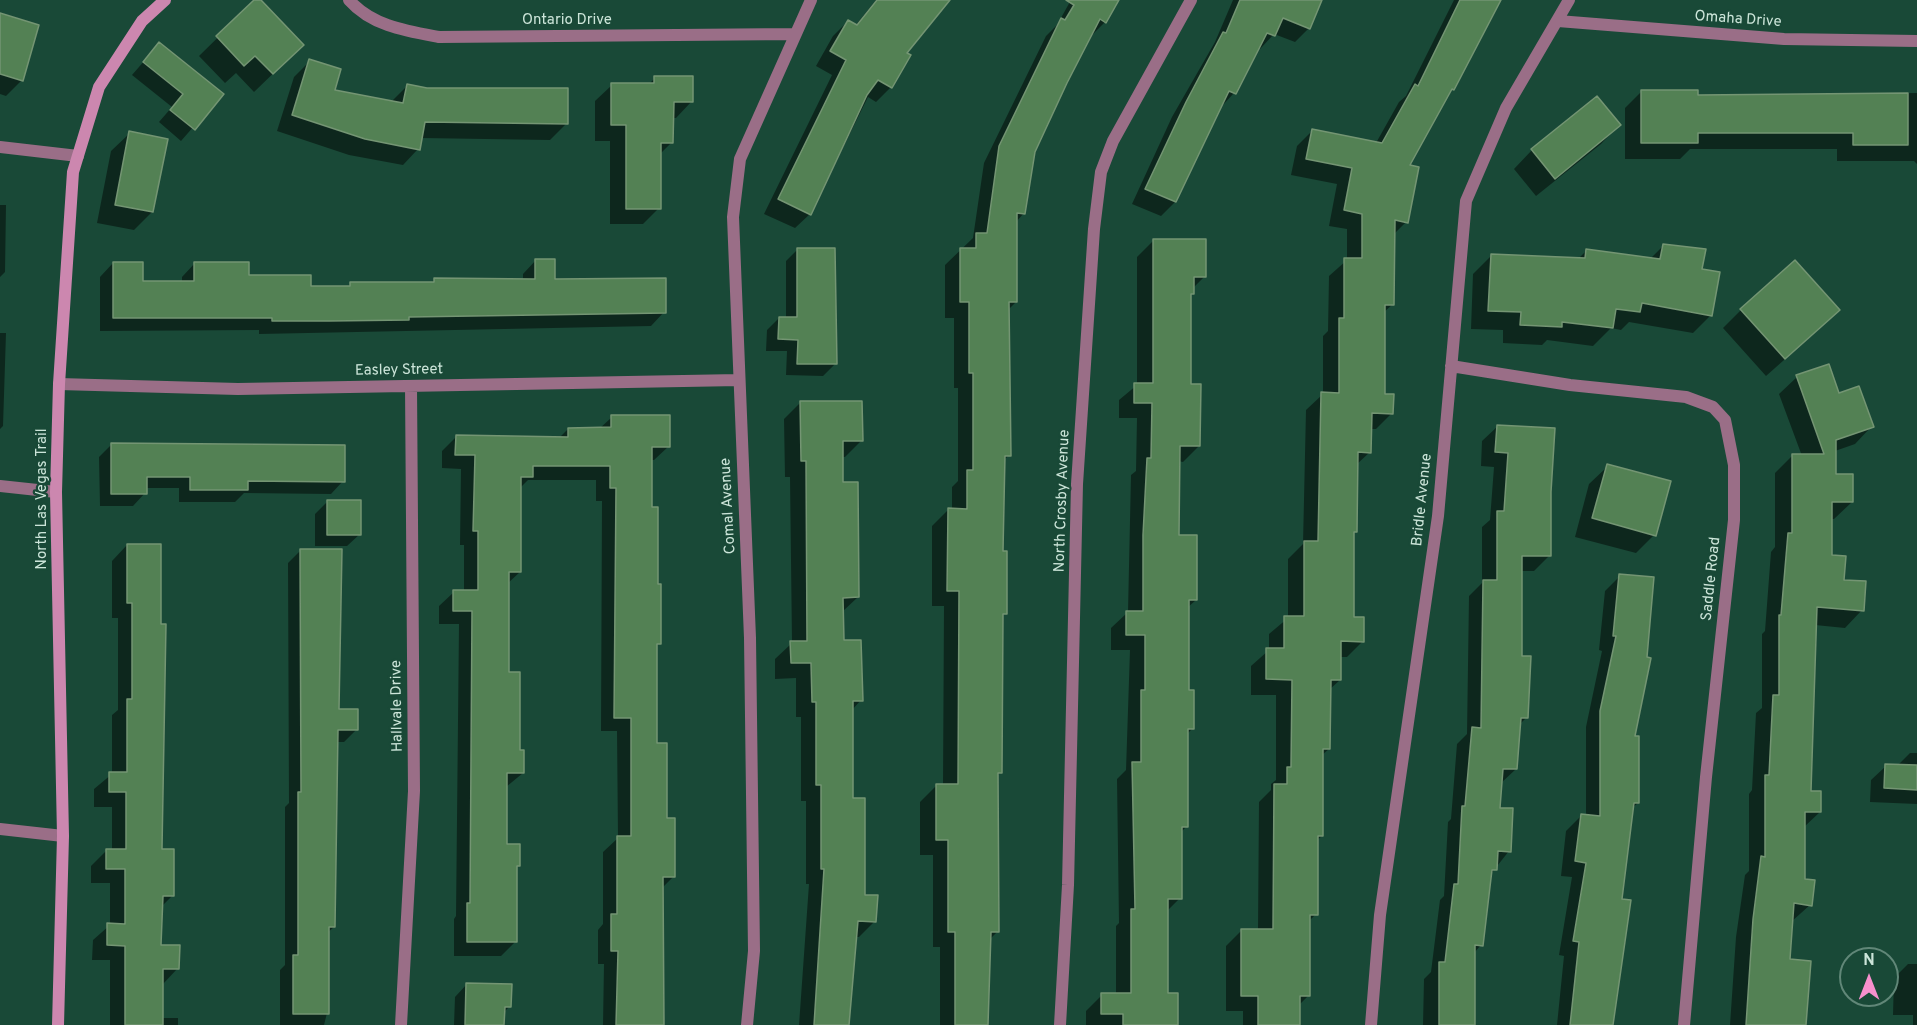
<!DOCTYPE html>
<style>
body{margin:0}
#map{position:relative;width:1917px;height:1025px;overflow:hidden;background:#194937;font-family:Overpass,sans-serif}
canvas{display:block}
.north{position:absolute;left:1839px;top:947px;width:60px;height:60px;box-sizing:border-box;background:#194937;border:2px solid #618778;border-radius:50%;rotate:0deg;font-size:16px;font-weight:700;line-height:24px;text-align:center;color:#cce5d9}
.north::after{content:'';display:block;margin:auto;width:21px;height:27px;background:#f790cd;clip-path:polygon(50% 0,100% 100%,50% 72%,0 100%)}
</style>
<div id="map">
<canvas width="1917" height="1025"></canvas>
<div class="north">N</div>
</div>
<script>
const context = document.querySelector('canvas').getContext('2d');
context.lineJoin = 'round';
function fill(path, color) {
  context.fillStyle = color;
  context.fill(path, 'evenodd');
}
function strokePath(path, color, width, dash) {
  context.strokeStyle = color;
  context.lineWidth = width;
  context.lineCap = dash ? 'butt' : 'round';
  context.setLineDash(dash || []);
  context.stroke(path);
}
function label(font, color, halo, rows, align = 'center') {
  context.font = font + ' Overpass,sans-serif';
  context.lineWidth = 4.5;
  context.setLineDash([]);
  context.textBaseline = 'middle';
  context.strokeStyle = halo;
  context.fillStyle = color;
  for (const [text, x, y, turn = 0] of rows) {
    context.save();
    context.translate(x, y);
    context.rotate((+turn || 0) * Math.PI / 180);
    context.textAlign = isNaN(turn) ? turn : align;
    if (halo) context.strokeText(text, 0, 0);
    context.fillText(text, 0, 0);
    context.restore();
  }
}
const shadow = new Path2D(`
 M256,0h3l25,63 -30,29 -18,-19 -11,10 -26,-27z
 M876,0h62l-33,53 -14,34 -15,15 -8,-5 -58,117 -15,14 -31,-14 68,-139 -16,-9 17,-30 15,-15 7,5z
 M1071,0h46l-12,22 -15,15 -57,115 -9,61 -8,9v80l-8,8 1,145 -6,6 -1,91 3,61 -3,4 -1,155 -4,4 1,155 -9,9 -3,85h-46v-78h-7v-92h-13v-53l16,-16h7l1,-180h-12v-80l16,-16h4v-23l6,-6v-93h-4v-70h-9v-53l28,-27 11,-75 62,-127 11,-11z
 M1233,0h87l-11,28 -14,14 -21,-8 -14,15 -2,-1 -24,45 -13,14 -27,48 -19,47 -14,14 -29,-12 40,-87 43,-75z
 M1454,0h44l-45,89 -7,7 -39,70 -1,56 -13,13v69l-10,9v82l9,18 -16,16h-6v23l-14,13 -1,66 -3,3v84l11,23 -16,16h-7v23l-11,10v59l-7,6v81l-6,5v73l-7,7v74l-11,11v19h-55v-14h-17v-65l16,-16h16l1,-128 12,-12v-6l5,-4v-85h-25v-29l18,-16v-16l19,-16v-59l15,-15 3,-134 17,-16v-58l5,-5 1,-55 18,-16v-31l-18,-3 8,-42 -46,-9 6,-29 16,-16 63,13 23,-41 7,-6z
 M0,15l22,65 -16,16 -6,-2z
 M159,44l63,50 -41,47 -22,-19 13,-15 -40,-32z
 M310,61l23,30 58,11 16,-16 159,38 -16,16 -129,-2 -3,11 -15,16 -54,-10 -72,-24 17,-54z
 M655,78l37,23 -16,17h-4v24l-13,13v53l-16,16h-33v-83h-15v-40l17,-16h36z
 M1642,91l55,5 220,-3v71l-3,-3h-77v-12h-147l-10,10h-55v-51z
 M1597,98l22,27 -18,19 -65,52 -22,-27 18,-19z
 M130,133l22,79 -18,18 -37,-7 14,-72z
 M0,205h6l-1,67 -5,5z
 M1153,241l52,35 -12,12 -4,9v88l10,61 -16,16 -5,-1 -1,75 19,64 -9,8v84l6,36 -7,7v92l-6,6v65l-14,14v83l11,30h-91v-14l16,-16h14v-69l3,-3 -2,-144 9,-9 4,-120h-19v-22l17,-16 3,-137 5,-4 1,-53h-18v-18l18,-15v-128z
 M1664,245l36,25 11,45 -18,18 -64,-11 -8,8 -10,-2 -18,18 -46,-6 -5,5 -39,-2v-13l-32,-1 2,-55 18,-18 87,3 9,-9 63,9z
 M798,249l37,115 -12,12 -37,-1 1,-24h-21l1,-21 12,-12h7v-57z
 M536,260l17,20 111,32 -13,14 -392,8v-4l-159,1v-54l13,-14 29,19h40v-5l13,-14 114,25h38l3,-4h80l5,-5 88,1v-6z
 M1741,310l79,18 -54,48 -43,-48z
 M0,333h6l-3,93 -3,3z
 M1797,377l41,18 34,31 -17,18 -20,7v25l17,26 -18,17h-3v37l12,25 19,29 -17,18 -30,-3 -5,168 10,19 -16,15v53l6,25 -19,17 -2,39 17,64h-76l6,-88 9,-62 4,-4v-77l3,-4 4,-77 6,-5v-74l3,-3 6,-79 4,-5v-74l17,-17h10l-23,-62z
 M800,403l61,38 -16,16h-4v26l17,114 -16,15 1,30 18,58 -9,10v89l11,97 12,25 -16,16h-4l-9,88h-47l10,-141h-3v-83h-5v-84h-5v-39l-21,1v-20l17,-16 -2,-166h-5l-1,-58z
 M612,417l57,29 -15,14h-4v49l9,134 -3,4v98l18,131 -12,12v137h-59l1,-61h-6v-34l5,-6v-72l15,-14 -1,-107h-16l1,-230h-6v-21h-68l-8,8v84l-13,12v89l16,100 -17,14v58l13,20 -4,4v73l-14,14h-47v-37l2,-3 3,-292h-20v-18l15,-14h10v-47h-4l1,-76 -19,-1v-17l14,-14 103,1 9,-9h31z
 M1498,426l52,66v63l-16,16h-14v86l7,60 -8,8 -3,44 -16,15 -1,25 10,42 -19,24 -9,70 -7,8v72h-51l1,-46 7,-7 9,-72 4,-4 4,-74 3,-3 6,-75 10,-10 2,-138 13,-13v-56l8,-7 4,-53 -13,-1 1,-25z
 M111,445l232,36 -12,13 -87,-1 -9,9h-56v-14h-34v5l-12,13h-33l-1,-49z
 M1608,466l46,69 -18,18 -61,-16 14,-53z
 M327,502l33,32 -13,12h-32v-32z
 M127,545l33,305 13,45 -12,12 -2,39 19,22 -15,16 -1,34h16v7h-68v-65h-18l1,-20 17,-15v-42h-19v-17l16,-16h5v-43h-18v-18l18,-15v-59l6,-5v-92h-6v-57z
 M301,550l37,161 19,18 -13,13h-8l-2,185 -7,6v80l-3,12h-44v-55l5,-5v-158l4,-4 -1,-240z
 M1620,576l18,227 -7,6 -11,91 -8,125h-55l7,-69 -5,-1 13,-78 -11,-1 5,-45 16,-16 4,1v-89l16,-76 -3,-1 6,-59z
 M1917,733v71l-47,-2 1,-22 15,-14h11l13,-13h7z
 M1908,964h9v61h-4v-10h-20l1,-37z
 M467,984l43,22 -7,7v12h-49l1,-28z`);
const building = new Path2D(`
 M254,0h7l43,45 -31,29 -18,-18 -11,10 -28,-30z
 M877,0h73l-43,53 4,2 -19,33 -14,-8 -11,15 -56,120 -33,-16 68,-139 -16,-9 18,-31 9,5z
 M1066,0h53l-13,23 -6,-4 -33,64 -32,69 -10,62 -8,-1v89h-8l2,154h-6l-2,95h4v63h-4l-1,159h-4l1,159h-8l-3,93h-33v-93h-7v-92h-12v-56h22l1,-193h-12l1,-83 19,1v-39h6v-97h-4v-71h-9v-54h16v-15h11l12,-87 62,-128 4,2 9,-15z
 M1240,0h82l-12,29 -27,-11 -8,18 -8,-3 -31,61 -7,-3 -53,111 -31,-13 41,-87 37,-70 3,1z
 M1460,0h41l-47,90 -2,-1 -42,76 9,2 -11,56 -13,-3 -1,85h-9v89h9l-1,20 -21,-1 -1,40 -13,-1 -1,80h-3v85h10v25l-23,-1v39h-10l-1,69h-7v87h-5v79h-8v81h-10v29h-42v-29h-17v-67h32l1,-145h13v-17h4l1,-87 -26,-1v-31h18v-32h20v-75h14l3,-149 18,1v-75h5v-60h18v-44l-18,-4 8,-42 -46,-9 6,-30 70,14 33,-59 3,2z
 M0,13l39,12 -16,56 -23,-7z
 M159,42l65,52 -29,36 -25,-20 13,-16 -40,-32z
 M309,59l32,10 -6,21 68,13 4,-19 20,4h141v36l-143,-2 -5,28 -55,-11 -73,-24z
 M654,76h39v26h-19l-1,41h-12v66h-35v-84h-15v-42h43z
 M1641,90h57v5l210,-2v52h-55v-12h-155v10h-57z
 M1597,96l24,29 -66,54 -24,-30z
 M129,131l39,8 -15,73 -38,-7z
 M1153,239h53v38h-12v17h-3v90h10l-1,62h-20l-1,89h18v65h-8v90h5v39h-6v98h-6v72h-14v94h10v32h-55v-11h-22v-21h30v-84h4l-3,-147h9v-72h4v-55h-19v-24h17v-76l4,-77h4l1,-55h-18v-20h19z
 M1663,244l43,5 -4,20 18,3 -8,44 -70,-13 -2,9 -24,-3 -3,19 -51,-6v5l-42,-2 1,-13 -33,-1 3,-57 94,4 1,-9 74,10z
 M797,248h38l2,116h-40l1,-24 -20,-1 1,-22h18z
 M535,259h20v20l111,-1v35l-257,4v3l-80,1h-57v-3h-159v-56h30v19h51v-19h55v13h62v11h39v-4h84v-4l101,1z
 M1795,260l45,50 -55,49 -45,-50z
 M1829,364l10,29 20,-7 15,41 -38,13v34h17v28h-21v53l14,1 -2,24 22,1 -2,30 -47,-4 -6,184h10v21h-16v67l10,1 -3,26 -18,-3 -4,56 21,2 -5,64h-60l7,-106 8,-63 4,1v-82h4l4,-80h6v-80h2l7,-82h4v-79h32l-28,-79z
 M800,401h62l1,40h-20v41h15l1,115 -16,1 1,42h17l2,61h-10v97h12v97h13l-2,27 -18,-1 -9,104h-35l10,-156h-3v-84h-5v-83h-4l-1,-39h-20l-1,-22h17l-1,-180h-5z
 M611,415h59v32h-18v60h6v77h3v60h-4v99h10v75h8v59h-12l1,148h-48l2,-74h-7v-37h6v-78h14v-118h-17l2,-230h-6v-22h-77v11h-12v95h-12v100h11v78h4v23h-17v71h13v22h-3v76h-50v-39h3l2,-292h-19v-21h25v-59h-5l2,-76h-20l1,-20 112,2v-9l43,-1z
 M1497,425l58,3 -4,64v64h-29v100h9l-3,62h-7l-4,51h-14l-3,39h13l-2,44 -13,-1 -1,19h-5l-9,76 -8,-1v80h-36v-63h6l9,-78h4l4,-78h3l7,-79 9,1 2,-148h14v-69h7l4,-58 -13,-1z
 M111,443l234,2v37l-97,-1v9h-58v-13h-43v17h-36z
 M1607,464l64,17 -15,55 -64,-18z
 M327,500h34v35h-34z
 M127,544h34v80h5l-4,225h12v47h-11l-2,49h19l-1,24h-16v56h-38v-79l-18,-1v-22l18,1v-55h-19v-20h20v-57h-17v-20h18v-73h5v-96h-5z
 M300,549h42l-3,160h19v21h-20l-3,197h-6v87h-36v-59h5v-163h3z
 M1619,574l35,3 -7,80 4,1 -16,78h4v67h-5l-12,96 9,1 -18,125h-43l9,-83 -6,-1 13,-78 -11,-2 6,-47 19,2v-105l16,-75h-3z
 M1885,764l32,1v25l-33,-2z
 M466,983l46,1 -1,23h-6l-1,18h-39z`);
const street = new Path2D(`
 M349,0c23,26 57,31 90,37l356,-3
 M1558,21l226,18 133,2
 M0,147l78,9
 M1451,366l119,19 116,12 27,10 12,13 9,45v55l-28,257 -22,248
 M59,384l179,5 501,-9
 M0,486l56,6
 M0,829l63,7
 M401,1025l13,-234 -3,-405
 M747,1025l7,-74 -4,-313 -17,-421 7,-58 71,-159
 M1060,1025l8,-140 9,-401 17,-255 7,-57 12,-31 78,-141
 M1371,1025l9,-110 58,-399 28,-315 40,-93 63,-108`);
const secondary = new Path2D(`
 M58,1025l5,-189 -7,-344 3,-108 14,-212 26,-85 43,-66 23,-21`);
const streetNames = [
 ["Omaha Drive",1738,20,4],
 ["Ontario Drive",567,21],
 ["Easley Street",399,371,-1],
 ["North Las Vegas Trail",43,499,-90],
 ["Bridle Avenue",1423,500,-84],
 ["North Crosby Avenue",1063,501,-88],
 ["Comal Avenue",729,506,-93],
 ["Saddle Road",1712,579,-84],
 ["Hallvale Drive",398,706,-91]
];
fill(shadow, '#0007');
fill(building, '#538154');
strokePath(building, '#749573', 1.5);
strokePath(street, '#9a6e87', 12);
strokePath(secondary, '#cc87af', 12);
label('15px', '#cce5d9', '#194937', streetNames);
</script>
